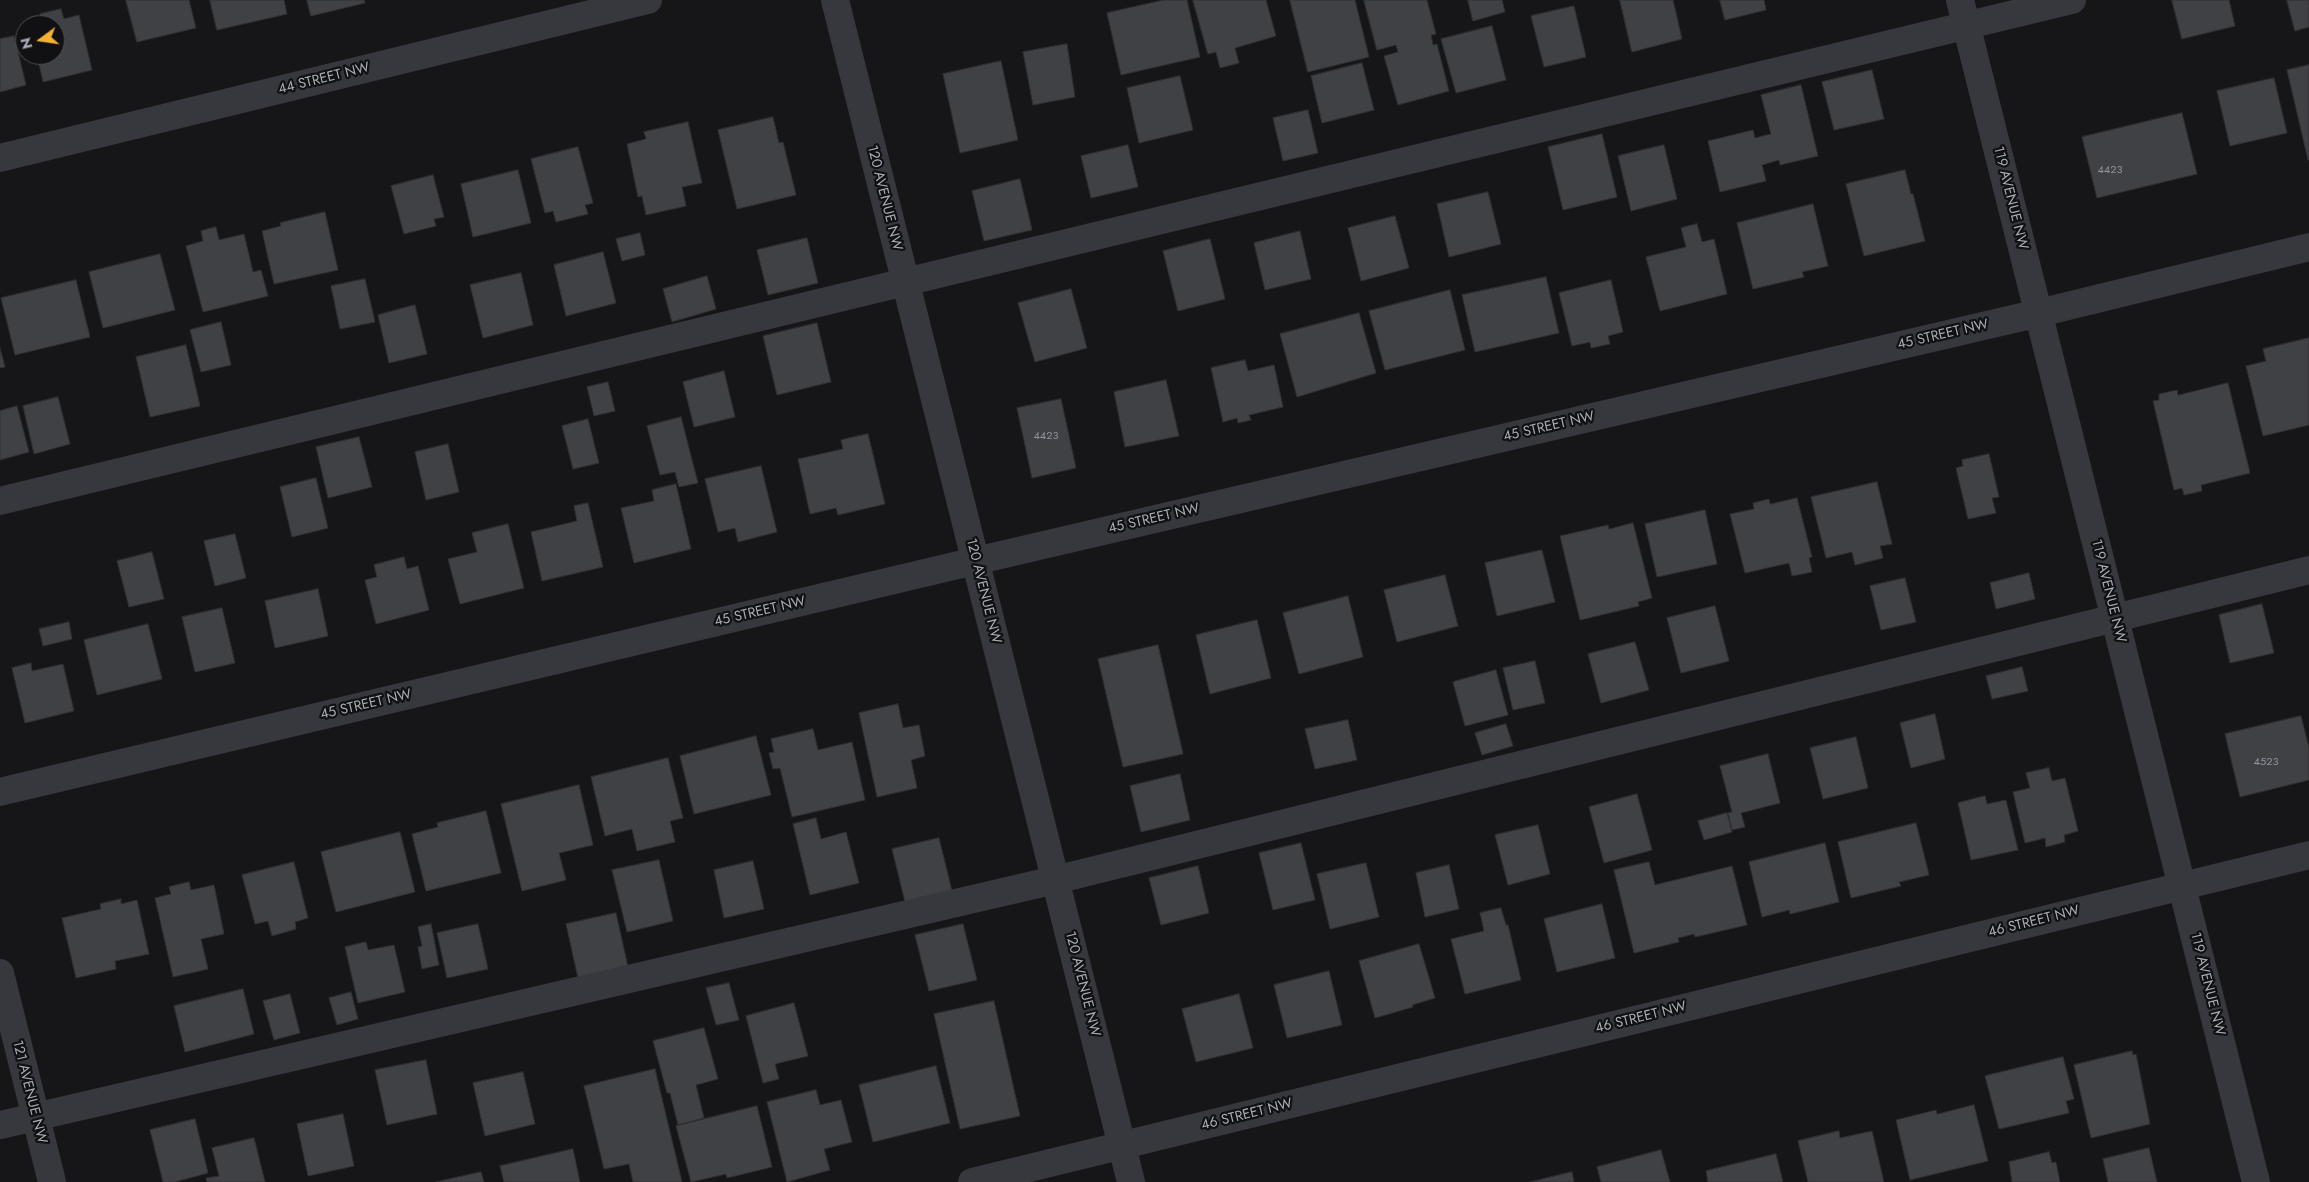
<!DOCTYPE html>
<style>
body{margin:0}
#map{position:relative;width:2309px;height:1182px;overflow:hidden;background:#161618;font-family:Jost,sans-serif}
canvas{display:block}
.north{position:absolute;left:15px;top:15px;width:50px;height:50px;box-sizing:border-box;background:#111113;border:1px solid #4d4f55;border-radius:50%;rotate:256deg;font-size:14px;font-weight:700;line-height:20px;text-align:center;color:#a8adb8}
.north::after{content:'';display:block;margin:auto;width:18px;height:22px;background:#f2b134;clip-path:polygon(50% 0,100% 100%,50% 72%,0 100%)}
</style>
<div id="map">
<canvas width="2309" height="1182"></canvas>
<div class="north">N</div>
</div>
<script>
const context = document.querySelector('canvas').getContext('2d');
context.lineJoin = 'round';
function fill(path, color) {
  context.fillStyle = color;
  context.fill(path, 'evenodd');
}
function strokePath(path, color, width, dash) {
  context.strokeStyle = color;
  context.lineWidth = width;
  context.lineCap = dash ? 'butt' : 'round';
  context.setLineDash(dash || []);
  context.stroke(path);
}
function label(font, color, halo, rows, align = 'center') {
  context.font = font + ' Jost,sans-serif';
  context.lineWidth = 4.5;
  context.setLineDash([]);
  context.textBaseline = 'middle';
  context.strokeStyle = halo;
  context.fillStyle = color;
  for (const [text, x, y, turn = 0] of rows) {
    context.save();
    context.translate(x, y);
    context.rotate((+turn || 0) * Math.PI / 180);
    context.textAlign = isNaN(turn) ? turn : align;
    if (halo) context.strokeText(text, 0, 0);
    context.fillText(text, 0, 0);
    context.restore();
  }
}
const building = new Path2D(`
 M126,0h63l7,28 -59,14z
 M210,0h74l3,14 -70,16z
 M307,0h57l1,3 -54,13z
 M1164,0h23l13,57 -79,18 -14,-62z
 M1193,0h73l10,36 -41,12 4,15 -19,5 -4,-16 -8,2z
 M1290,0h65l14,57 -61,15z
 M1364,0h63l9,34 -5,1 2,10 4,-1 12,47 -51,14 -14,-49 14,-4 -2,-7 -19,5z
 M1468,0h34l3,12 -32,9z
 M1620,0h53l9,39 -50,13z
 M1720,0h44l2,10 -41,10z
 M2172,0h57l6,26 -53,13z
 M2287,0h22v27l-14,4z
 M1574,6l12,51 -42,10 -13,-51z
 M61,9l3,10 15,-4 13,55 -49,12 -6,-27h18v-30h-15l3,-1 -3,-10z
 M1492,26l14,54 -50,13 -15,-54z
 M14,36l12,49 -26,7v-53z
 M1067,44l8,53 -42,8 -10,-53z
 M1001,61l17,79 -58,13 -17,-79z
 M1362,63l12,47 -52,13 -11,-47z
 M2309,65v95h-1l-21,-90z
 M1872,70l12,49 -50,11 -12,-48z
 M1180,76l13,54 -54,13 -12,-55z
 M2274,78l13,55 -57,13 -13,-55z
 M1801,85l17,71 -38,9 -1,-5 -17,5 4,16 -46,11 -12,-51 45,-11 2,8 16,-4 -10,-39z
 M1308,110l10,43 -35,8 -10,-43z
 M2182,113l15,61 -100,24 -15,-61z
 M773,117l6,26 4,-1 13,53 -59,14 -19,-79z
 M688,122l14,61 -20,4 4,19 -40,9 -4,-19 -4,1 -11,-53 19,-5 -2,-7z
 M1602,134l15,63 -54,13 -15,-63z
 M1128,145l10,42 -47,11 -10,-42z
 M1664,145l13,54 -46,12 -13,-55z
 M578,147l15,56 -8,2 3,9 -32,8 -3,-11 -8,2 -14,-54z
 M518,170l13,53 -58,14 -12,-53z
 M1905,170l6,24h2l12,47 -61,15 -18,-72z
 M433,175l11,42 -10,2 2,7 -32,8 -13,-48z
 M1020,179l12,51 -48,11 -12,-50z
 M1488,192l13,52 -52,13 -12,-53z
 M1813,204l15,62 -26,6 2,5 -51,12 -16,-66z
 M325,212l13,58 -64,14 -12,-53 19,-5 -1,-3z
 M1395,216l14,52 -48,13 -13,-53z
 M1697,224l5,18 12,-3 13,55 -67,17 -14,-54 40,-10 -5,-19z
 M216,227l3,13 25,-6 9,38 8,-2 7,26 -65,16 -17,-66 17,-5 -2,-10z
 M1300,231l11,48 -46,11 -11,-47z
 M640,233l5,22 -23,6 -6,-22z
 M807,238l11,45 -50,12 -11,-45z
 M1210,239l15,60 -47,12 -15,-60z
 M603,252l13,51 -50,13 -12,-51z
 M160,254l15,56 -72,18 -14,-56z
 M521,273l12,52 -50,13 -13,-53z
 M707,276l9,33 -44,13 -9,-33z
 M1546,277l13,56 -84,19 -13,-57z
 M365,279l10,43 -35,7 -9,-43z
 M76,280l14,57 -75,18 -14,-57z
 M1611,280l12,52 -15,4 2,8 -19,4 -1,-6 -18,4 -13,-53z
 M1071,289l16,59 -52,14 -17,-59z
 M1450,290l15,60 -80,20 -16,-59z
 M415,305l12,49 -38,9 -11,-48z
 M1359,313l17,60 -79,24 -17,-63z
 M221,322l10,43 -30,7 -11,-42z
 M817,323l14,59 -54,13 -14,-59z
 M2309,338v87l-46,11 -17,-70 20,-5 -3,-12z
 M186,345l14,61 -50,11 -14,-60z
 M0,348l5,19 -5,1z
 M1245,360l3,11 26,-6 9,42 -34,8 2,5 -13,3 -1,-5 -14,4 -12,-54z
 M724,371l11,46 -41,10 -11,-45z
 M1166,380l13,56 -54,11 -11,-55z
 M608,382l7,29 -21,5 -7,-29z
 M2228,383l22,90 -49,12 1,6 -18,4 -2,-7 -8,2 -21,-89 6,-1v-6l18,-4 1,5z
 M58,397l12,47 -36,10 -11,-48z
 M1061,399l15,69 -44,10 -15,-70z
 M17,406l12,46 -29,8v-49z
 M681,417l17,66 -19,4 -4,-15 -15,3 -13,-49z
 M588,419l11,44 -26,6 -11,-43z
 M868,434l17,70 -47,11 -2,-7 -26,6 -12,-55 45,-10 -2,-9z
 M359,437l13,50 -44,11 -12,-51z
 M448,444l11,48 -33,8 -11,-48z
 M1989,454l10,43 -7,1 4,15 -28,6 -12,-51 7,-2 -1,-6z
 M761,466l16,66 -39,10 -3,-14 -17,4 -13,-53z
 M316,478l12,50 -36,9 -12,-50z
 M1877,482l15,62 -12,2 3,12 -28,7 -3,-13 -26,6 -15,-61z
 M676,484l15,65 -57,14 -13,-55 33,-7 -2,-11z
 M1797,498l15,59 -3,1 3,14 -20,4 -3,-13 -44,10 -15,-59 24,-5 -1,-6 16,-4 1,5z
 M588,503l15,64 -61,14 -11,-49 46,-11 -3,-15z
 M1705,510l12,54 -60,13 -12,-53z
 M1633,523l19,75 -14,4 1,4 -59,14 -20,-84 48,-11 1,4z
 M508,524l16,64 -64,16 -12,-45 29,-7 -5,-19z
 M235,534l11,44 -31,8 -11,-45z
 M1542,550l13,52 -58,14 -12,-53z
 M152,552l12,47 -35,8 -12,-46z
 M404,557l3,12 11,-3 11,44 -53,14 -11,-44 12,-3 -3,-12z
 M2029,573l6,26 -39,10 -6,-26z
 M1445,575l13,51 -61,16 -13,-52z
 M1905,578l11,44 -35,8 -11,-44z
 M318,589l10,47 -53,12 -10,-47z
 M1348,596l15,61 -64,17 -16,-61z
 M2262,604l12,49 -44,10 -11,-48z
 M1715,606l14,55 -48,12 -14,-55z
 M222,608l13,55 -40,9 -13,-55z
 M1257,620l14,58 -61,16 -14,-59z
 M69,622l3,17 -29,7 -4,-17z
 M148,624l14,55 -65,16 -13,-55z
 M1635,642l14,48 -48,13 -13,-49z
 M1158,645l25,109 -60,13 -25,-108z
 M1535,661l10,42 -32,7 -10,-42z
 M31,663l1,8 31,-7 11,47 -49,12 -13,-55z
 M2022,667l6,24 -36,8 -6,-23z
 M1496,670l12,45 -43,11 -12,-44z
 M898,704l5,24 16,-3 6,31 -14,4 6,28 -40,9 -18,-84z
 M1935,714l10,45 -34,9 -11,-45z
 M2301,716l8,32v32l-69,17 -15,-63z
 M1348,720l9,40 -42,9 -10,-40z
 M1506,724l7,22 -31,9 -7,-22z
 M813,729l5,21 34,-8 13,58 -73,17 -12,-49 -7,1 -4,-16 5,-1 -3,-13z
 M756,736l15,59 -77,19 -14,-58z
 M1856,737l12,51 -45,11 -13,-51z
 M1768,754l12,49 -39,10 4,14 -13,3 -4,-17 4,-1 -12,-46z
 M668,758l15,60 -13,3 5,21 -38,9 -5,-22 -27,7 -14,-59z
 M2049,768l3,13 13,-3 13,53 -14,4 1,7 -19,5 -1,-9 -20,5 -12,-51 17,-4 -4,-15z
 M1180,774l10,46 -49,12 -11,-46z
 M579,785l14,60 -34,8 7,27 -44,11 -21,-87z
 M1637,794l15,56 -48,13 -15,-56z
 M1985,796l2,8 19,-4 12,50 -47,10 -13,-57z
 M486,811l15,62 -75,18 -14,-57 26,-7 -1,-4z
 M1727,813l5,19 -28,8 -6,-19z
 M816,818l5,21 25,-7 13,51 -49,12 -17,-71z
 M1916,823l13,52 -30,7 2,4 -50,12 -13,-56z
 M1538,825l12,49 -42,11 -13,-50z
 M400,832l15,60 -79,20 -15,-60z
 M939,838l13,53 -47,11 -13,-53z
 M1301,843l14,57 -42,10 -14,-57z
 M1825,843l14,59 -49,12 -1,-4 -27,7 -13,-55z
 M659,860l14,61 -46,11 -15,-62z
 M753,861l11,48 -40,9 -10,-48z
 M294,862l14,56 -13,4 1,7 -24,7 -4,-15 -13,3 -13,-49z
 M1649,862l6,23 77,-19 15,59 -52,12 -1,-3 -16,4 1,4 -45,11 -20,-83z
 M1366,863l13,54 -49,12 -13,-55z
 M1449,865l10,44 -34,8 -9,-44z
 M1198,866l11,47 -48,12 -12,-47z
 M189,882l2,8 23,-5 10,49 -23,5 7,30 -35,8 -18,-79 16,-4 -2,-7z
 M121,899v5l16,-4 12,54 -34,7 1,8 -40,9 -14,-60 39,-9 -1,-5z
 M1602,904l13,54 -58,14 -13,-53z
 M1501,908l5,17h2l13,55 -56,14 -14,-55 33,-8 -4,-18z
 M616,913l12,54 -50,11 -12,-54z
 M431,924l8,41 -17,4 -4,-22 4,-1 -4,-19z
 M478,924l10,45 -41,9 -10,-45z
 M963,924l14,56 -48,11 -14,-56z
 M366,942l2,8 26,-5 11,47 -47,11 -13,-56z
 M1419,944l16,54 -23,7 1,2 -38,11 -16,-57z
 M1329,971l13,54 -55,13 -13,-53z
 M729,983l10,37 -23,5 -10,-37z
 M243,989l11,45 -69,18 -11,-46z
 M351,992l7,27 -21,6 -8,-27z
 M290,994l10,39 -26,7 -11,-39z
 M1239,994l14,54 -57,14 -14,-53z
 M994,1001l26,115 -60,13 -26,-115z
 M794,1003l14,53 -33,8 4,15 -16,4 -17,-67z
 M704,1028l14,51 -22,6 8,33 -26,7 -8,-32h-3l-14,-52z
 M2132,1051l1,4 3,-1 14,70 -59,14 -17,-73z
 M2063,1057l11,42 -8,2 3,12 -70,16 -14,-53z
 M426,1060l11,54 -50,11 -12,-55z
 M936,1066l14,57 -77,19 -14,-57z
 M655,1069l27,113h-49l-4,-18 -25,5 -20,-83z
 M523,1072l12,52 -50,12 -12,-53z
 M816,1090l4,15 21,-5 11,42 -28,7 6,21 -43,12 -20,-80z
 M1974,1105l14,56 -78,19 -14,-60 40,-10 1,4z
 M757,1106l15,61 -45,11 -1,-4 -35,8 -15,-56z
 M343,1114l11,52 -46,10 -11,-52z
 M195,1119l13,54 -33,9h-12l-13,-52z
 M1839,1131l1,7 32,-7 12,51h-76l-10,-41z
 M254,1138l11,44h-58l-1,-4 13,-2 -7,-28z
 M2149,1148l8,34h-49l-5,-23z
 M573,1149l7,33h-76l-4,-16z
 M1661,1150l9,32h-69l-4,-15z
 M2049,1152l3,11 4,-1 4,20h-48l-3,-20z
 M1776,1154l7,28h-75l-2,-11z
 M481,1172l3,10h-48z
 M1572,1172l2,10h-44z`);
const minor = new Path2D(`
 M835,0l296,1182
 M1960,0l296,1182
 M0,158l648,-158
 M0,501l2072,-501
 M0,792l975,-231 1064,-248 270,-66
 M0,973l52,209
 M0,1125l1055,-245 1254,-310
 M972,1182l1337,-327`);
const numberNames = [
 ["4423",2110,170],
 ["4423",1046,436],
 ["4523",2266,762]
];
const streetNames = [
 ["44 STREET NW",324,79,-14],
 ["120 AVENUE NW",884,198,76],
 ["119 AVENUE NW",2010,198,76],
 ["45 STREET NW",1943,335,-13],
 ["45 STREET NW",1549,427,-13],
 ["45 STREET NW",1154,519,-13],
 ["120 AVENUE NW",983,591,76],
 ["119 AVENUE NW",2108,591,76],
 ["45 STREET NW",760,612,-13],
 ["45 STREET NW",366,705,-13],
 ["46 STREET NW",2034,922,-14],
 ["120 AVENUE NW",1082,984,76],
 ["119 AVENUE NW",2207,984,76],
 ["46 STREET NW",1641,1018,-14],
 ["121 AVENUE NW",29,1092,76],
 ["46 STREET NW",1247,1115,-14]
];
fill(building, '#404145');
strokePath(building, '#303034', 1);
strokePath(minor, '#37383d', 28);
label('11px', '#8e929b', null, numberNames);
label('14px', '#a8adb8', '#111113', streetNames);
</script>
